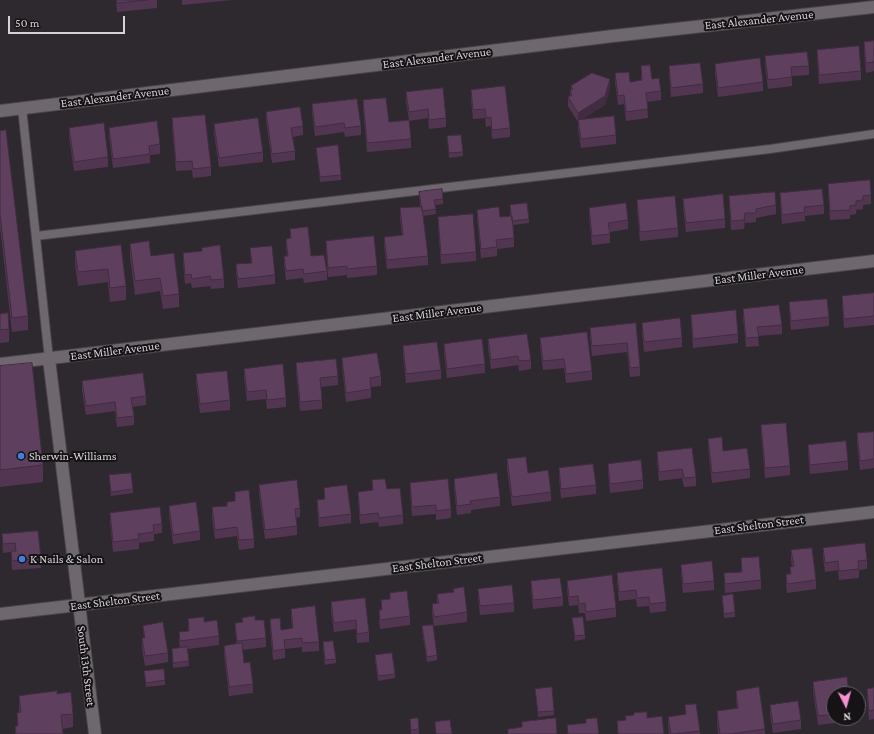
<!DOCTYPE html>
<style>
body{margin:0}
#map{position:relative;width:874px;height:734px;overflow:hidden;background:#2e292e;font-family:"Crimson Pro",serif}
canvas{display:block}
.north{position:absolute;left:826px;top:686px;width:40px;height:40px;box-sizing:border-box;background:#151315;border:1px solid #625f62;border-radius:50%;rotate:174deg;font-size:11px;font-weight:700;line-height:16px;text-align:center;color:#d6d2d6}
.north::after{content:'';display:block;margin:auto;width:14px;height:18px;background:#f790ce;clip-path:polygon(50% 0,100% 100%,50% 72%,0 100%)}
.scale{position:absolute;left:8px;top:16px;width:117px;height:18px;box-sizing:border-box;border:2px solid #d6d2d6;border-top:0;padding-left:5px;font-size:12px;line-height:14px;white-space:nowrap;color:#d6d2d6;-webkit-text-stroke:3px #151315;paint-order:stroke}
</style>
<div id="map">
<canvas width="874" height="734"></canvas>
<div class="north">N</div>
<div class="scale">50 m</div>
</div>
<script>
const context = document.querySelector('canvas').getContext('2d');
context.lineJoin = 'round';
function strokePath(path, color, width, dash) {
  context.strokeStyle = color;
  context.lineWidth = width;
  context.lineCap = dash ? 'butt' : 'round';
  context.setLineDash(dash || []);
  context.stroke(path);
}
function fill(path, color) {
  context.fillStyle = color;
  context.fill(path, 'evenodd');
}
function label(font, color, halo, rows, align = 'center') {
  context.font = font + ' "Crimson Pro",serif';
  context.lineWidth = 4;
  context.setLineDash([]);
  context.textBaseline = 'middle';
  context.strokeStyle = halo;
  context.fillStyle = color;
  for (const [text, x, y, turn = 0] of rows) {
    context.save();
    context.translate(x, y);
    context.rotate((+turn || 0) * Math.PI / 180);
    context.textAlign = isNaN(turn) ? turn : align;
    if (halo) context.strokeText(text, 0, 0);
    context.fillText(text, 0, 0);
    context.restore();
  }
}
const lane = new Path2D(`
 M22,108l27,251
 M36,236l734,-87 104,-15`);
const street = new Path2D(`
 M0,111l613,-75 261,-29
 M49,359l46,375
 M0,364l874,-103
 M0,614l874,-102`);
const wall = new Path2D(`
 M116,0h41v8l-40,4z
 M182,0h51l-51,5z
 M874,41v30l-8,2 -2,-21v-10z
 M817,50l44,21v9l-42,4 -2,-25z
 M765,56l44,10v9l-17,1v10l-24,3 -3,-24z
 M715,64l48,18v9l-45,6 -3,-24z
 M641,66l11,13 9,12v9l-14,2 1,16 -22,3 -2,-17 -6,1 -3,-23v-9l15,9 11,-1z
 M669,66l34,18v9l-32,4 -2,-22z
 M571,86l39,2 -5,17 -23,14 34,16v9l-35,4 -3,-19v-7l-10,-16v-9l2,-1v-5l1,-2z
 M471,90l39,38v9l-18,2 -1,-13 -5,1 -1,-9 -12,1 -2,-20z
 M406,92l40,26v9l-17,2 -1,-11 -19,3 2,18v9l-44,4 -4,-43v-9l26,22 20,-2 -3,-19z
 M312,104l49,22v9l-16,2 -1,-5 -29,4 -3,-23z
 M266,112l37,14v9l-10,2 2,14v9l-23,3 -6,-42z
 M172,118l39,49v9l-18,2 -1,-8 -16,1 -4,-44z
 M214,124l49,28v10l-44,5 -5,-34z
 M69,128l39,29v10l-34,4 -5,-34z
 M109,128l51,16v10l-10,1v8l-37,5 -4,-31z
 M0,131l28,185v14l-16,2 -12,-105z
 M447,136l16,16v4l-14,2z
 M316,148l25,27v5l-21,2z
 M828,184l43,11v9l-8,1v4l-7,1v4l-6,1v4l-20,1 -2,-27z
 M419,192l24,7v5l-8,1 1,9 -13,2 5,40v9l-41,4 -3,-23v-9l18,-2 -2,-17v-10l20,-1z
 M780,193l44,12v9l-19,2v5l-23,3 -2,-22z
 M729,196l47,9v9l-20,4v4l-11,1 -1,6 -13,1 -2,-25z
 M683,199l42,20v9l-39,4 -3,-24z
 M637,200l41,28v9l-38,4 -3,-32z
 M510,205l19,14v4l-16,2 1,13v9l-17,2v7l-16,2 -4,-39v-9l23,7 10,-1z
 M589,208l39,12v9l-18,3v11l-18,2 -3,-28z
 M438,217l38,35v9l-35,3 -3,-38z
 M290,229l21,27 16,15v9l-23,3 -1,-5 -17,2 -2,-15v-9h3l-1,-8v-9l4,-1z
 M326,241l51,25v9l-30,3v-3l-19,2 -2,-27z
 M130,244l21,12 28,38v13l-16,2 -3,-18 -25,4 -5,-38z
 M121,245l5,41v14l-16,2 -2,-20 -30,4 -3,-22v-13z
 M250,248l25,27v9l-37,4 -2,-15v-9l15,-1z
 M183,253l41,26v9l-13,1 -1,-3 -18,2 -1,-5 -6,1 -2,-22z
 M874,293v32l-30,3 -2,-23v-9z
 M789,302l40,15v9l-38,4 -2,-19z
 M743,309l39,16v9l-24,2 1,10 -13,1 -3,-29z
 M0,314l9,15v13l-9,1z
 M691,315l47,19v9l-45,5 -2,-24z
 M636,323l4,44v9l-10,1 -3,-25 -35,4 -2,-19v-9z
 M642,323l40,15v9l-38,5 -2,-20z
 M540,338l52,33v9l-26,3 -2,-15 -21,2 -3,-23z
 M488,339l43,21v9l-12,2 -1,-6 -27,4 -3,-21z
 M444,344l41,20v9l-38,5 -3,-25z
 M403,346l38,24v9l-35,4 -3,-28z
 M342,358l39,18v10l-10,1v11l-25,4 -4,-35z
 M296,363l42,13v9l-17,2 1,13v9l-22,2 -4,-39z
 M0,366l43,99v17l-43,5z
 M244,369l42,29v9l-19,2 -1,-10 -19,2 -3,-23z
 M196,374l34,26v10l-30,3 -4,-30z
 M82,381l64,15v9l-14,2 2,9v9l-17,2 -2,-16 -29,4 -4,-24z
 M761,425l29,41v9l-25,3 -4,-44z
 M874,432v36l-14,2 -3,-28v-9z
 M708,439l15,12 27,18v9l-38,5 -4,-35z
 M808,445l40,16v9l-38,4 -2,-20z
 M657,452l39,25v9l-12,1 -2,-9 -23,3 -2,-20z
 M507,459l21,14 23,19v9l-39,5 -5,-37z
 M608,464l35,16v9l-33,4 -2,-20z
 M559,468l37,17v9l-35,4 -2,-21z
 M109,475l24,14v4l-22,3z
 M454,479l46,18v9l-29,4v3l-14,2 -3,-27z
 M372,480l15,9 16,26v9l-24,3 -1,-5 -18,2 -2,-23v-9l14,-2z
 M410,483l41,26v9l-15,2v-6l-24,2 -2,-24z
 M259,485l41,23v9l-4,1 1,8v9l-32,4 -6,-45z
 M324,488l27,26v9l-32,4 -2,-18v-9l7,-1z
 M235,492l19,47v9l-15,2 -2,-14 -22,3 -3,-22v-10l15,-1v-4l8,-1z
 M169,506l31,25v9l-27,4 -4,-29z
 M110,513l52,11v9l-8,1v7l-15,2v6l-26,3 -3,-30z
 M2,534l39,24v10l-29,2 -1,-18 -8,1z
 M823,548l44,12v9l-8,1v8l-20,2 -1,-10 -13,2 -2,-15z
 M791,550l25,30v9l-29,4 -1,-10v-9h4v-7h2l-1,-8z
 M741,558l20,22v9l-36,4 -1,-20 17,-1z
 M681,565l33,16v9l-31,3 -2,-19z
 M617,573l49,29v9l-16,2 -1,-7 -12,1 -1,-8 -17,2 -2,-19z
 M531,581l32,16v9l-30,3 -2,-19z
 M567,581l49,27v9l-30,4 -1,-8h-6l-1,-8 -9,1 -2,-16z
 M453,589l14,23v10l-33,4 -2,-13v-9h5v-10l16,-2z
 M478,589l36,14v9l-34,3 -2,-17z
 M390,593l20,23v9l-30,4 -1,-10v-9h2v-10l9,-1z
 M722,596l13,16v5l-11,1z
 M365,598l4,34v10l-12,1 -1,-14 -22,3 -3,-21v-9z
 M291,609l28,33v9l-17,1v-5l-17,2v9l-12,2 -3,-32v-9l11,11 11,-1 -1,-11z
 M242,618l13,2 11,18v9l-24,3 2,13 9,21v9l-24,3 -5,-41v-9l13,-2 -2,-12v-9l7,-1z
 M572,618l13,17v4l-10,2z
 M188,619l16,3 15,14v9l-31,4 1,17 -16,2 -1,-19 8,-1 -1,-7v-9l9,-1z
 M143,626l25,27v9l-23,4 -3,-18v-10h2z
 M422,626l15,29v5l-10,2 -5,-31z
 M323,642l13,17v4l-11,2 -2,-18z
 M375,655l20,19v4l-17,3 -3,-21z
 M144,671l21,9v5l-19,2z
 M813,682l21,12v24h17v3l-33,4 -5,-34z
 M874,688v31l-5,1 -2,-22v-9z
 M535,689l19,22v4l-16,2z
 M736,691l29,38v5h-47l-1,-14v-9l20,-2 -1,-9z
 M57,694l16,20v13l-11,2 1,5h-48v-8h2v-13l2,-1v-16z
 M685,705l15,26v3h-31l-1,-8v-9l17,-2z
 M770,705l31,15v9l-28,4 -3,-19z
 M410,719l9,10v5h-8z`);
const shadedWall = new Path2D(`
 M610,79v9l-5,17 -27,17v-9z
 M745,213v10l-1,6v-9z`);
const building = new Path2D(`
 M117,0h31l-31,3z
 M874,41v21l-8,1 -2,-21z
 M859,46l2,25 -42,4 -2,-25z
 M807,52l2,14 -18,1 1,10 -24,3 -3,-24z
 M760,58l3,24 -45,6 -3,-24z
 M700,63l3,21 -32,4 -2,-22z
 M650,65l2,14 7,-1 2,13 -15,2 2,16 -22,3 -2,-17 -6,1 -3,-23 14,-1 1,10 12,-2 -1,-14z
 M592,73l18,6 -5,17 -27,17 -10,-16 4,-2 -2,-4 3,-2 -2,-3z
 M505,86l5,42 -18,2 -1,-13 -5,1 -1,-9 -12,1 -2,-20z
 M443,88l3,30 -17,2 -1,-11 -19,3 -3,-20z
 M386,98l3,24 20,-2 2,19 -44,4 -4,-43z
 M357,99l4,27 -16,2 -1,-5 -29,4 -3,-23z
 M300,107l3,19 -12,2 4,23 -23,3 -6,-42z
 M205,115l6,52 -18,2 -1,-8 -16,1 -4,-44z
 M614,116l2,19 -35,4 -3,-19z
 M258,118l5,34 -44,6 -5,-34z
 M157,121l3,23 -11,2 1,8 -37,5 -4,-31z
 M104,123l4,34 -34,5 -5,-34z
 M6,130l22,186 -16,2 -12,-104v-83z
 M461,135l2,17 -14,1 -2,-17z
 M338,145l3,30 -21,2 -4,-29z
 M870,180l1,15 -8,1v4l-7,1v4l-6,1v4l-20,1 -2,-27z
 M442,189l1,10 -9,1 2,9 -14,2 -3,-19z
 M822,189l2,16 -20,2 1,5 -23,3 -2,-22z
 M775,192l1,13 -20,4v4h-11l-1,7 -13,1 -2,-25z
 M723,194l2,25 -39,4 -3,-24z
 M675,196l3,32 -38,4 -3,-32z
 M527,203l2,16 -17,2 -2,-16z
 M626,203l2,17 -20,3 2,11 -18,2 -3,-28z
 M422,207l6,49 -41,4 -3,-23 19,-2 -3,-27z
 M499,207l1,10 12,-1 2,22 -18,2 1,7 -16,2 -4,-39z
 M473,214l3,38 -35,3 -3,-38z
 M308,227l3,29 13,-1 3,16 -23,3 -1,-5 -17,2 -2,-15h4l-2,-17 5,-1 -1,-9z
 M374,236l3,30 -30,3v-3l-19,2 -2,-27z
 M149,241l2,15 23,-3 5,41 -16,2 -3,-18 -25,3 -5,-37z
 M121,245l5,41 -16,2 -2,-19 -30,3 -3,-21z
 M220,245l4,34 -13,1 -1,-4 -18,3 -1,-5 -6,1 -2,-22 19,-2v-3z
 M272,246l3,29 -37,4 -2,-15 16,-1 -2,-15z
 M874,293v23l-30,3 -2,-23z
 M827,299l2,18 -38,4 -2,-19z
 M779,305l3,20 -25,2 2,10 -13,1 -3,-29z
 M736,310l2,24 -45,5 -2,-24z
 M8,313l1,16 -9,1v-16z
 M680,318l2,20 -38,4 -2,-19z
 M636,323l4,44 -10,1 -3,-25 -35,3 -2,-18z
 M587,332l5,39 -26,3 -2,-15 -21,2 -3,-23z
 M527,334l4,26 -12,1 -1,-5 -27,4 -3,-21z
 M482,339l3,25 -38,5 -3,-25z
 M437,342l4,28 -35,4 -3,-28z
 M377,353l4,23 -11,2 1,11 -25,4 -4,-35z
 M336,359l2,17 -18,2 2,22 -22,2 -4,-39z
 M32,363l11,102 -43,5v-104z
 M283,364l3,34 -19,2 -1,-10 -19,2 -3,-23z
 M227,371l3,29 -30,4 -4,-30z
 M143,373l3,23 -15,2 3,18 -17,2 -2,-16 -29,4 -4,-25z
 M786,423l4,43 -25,2 -4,-43z
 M874,432v27l-14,2 -3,-28z
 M722,437l1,14 24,-3 3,21 -38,4 -4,-34z
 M846,441l2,20 -38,4 -2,-20z
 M692,448l4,29 -12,1 -2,-9 -23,3 -2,-20z
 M526,457l2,16 20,-3 3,22 -39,5 -5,-38z
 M641,460l2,20 -33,4 -2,-20z
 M593,464l3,21 -35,4 -2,-21z
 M131,473l2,16 -22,3 -2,-17z
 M497,473l3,24 -30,4 1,3 -14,2 -3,-27z
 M385,479l2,10 13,-1 3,27 -24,3 -1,-5 -18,2 -2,-23 15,-2 -1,-10z
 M448,479l3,30 -15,2v-6l-24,2 -2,-24z
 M297,480l3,28 -5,1 2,17 -32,4 -6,-45z
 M347,485l4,29 -32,4 -2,-18 8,-1 -1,-11z
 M249,490l5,49 -15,1 -2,-13 -22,3 -3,-23 15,-1v-4l8,-1v-9z
 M196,502l4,29 -27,4 -4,-29z
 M160,507l2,17 -9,1 1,7 -16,2 1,5 -26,3 -3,-29z
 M38,531l3,27 -29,3 -1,-10h5l-1,-8 -12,1 -1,-10z
 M865,543l2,17 -9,1 1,8 -20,2 -1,-10 -13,2 -2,-15z
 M812,548l4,32 -29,4 -1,-10h5l-1,-7 4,-1 -3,-16z
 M759,557l2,23 -36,4 -1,-11 18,-1 -1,-14z
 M712,561l2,20 -31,3 -2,-19z
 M662,568l4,34 -16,2 -1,-7 -12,1 -1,-8 -17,2 -2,-19z
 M612,575l4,33 -30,4 -1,-9 -6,1 -1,-8 -9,1 -2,-16z
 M560,578l3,19 -30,3 -2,-19z
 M512,585l2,18 -34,3 -2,-17z
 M464,587l3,25 -33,5 -2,-13 7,-1 -2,-9 17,-2 -1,-3z
 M407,591l3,25 -30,4 -1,-10h3l-1,-10 9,-1v-6z
 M733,594l2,18 -11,2 -2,-18z
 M365,598l4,34 -12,2 -1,-14 -22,3 -3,-21z
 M315,606l4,36 -17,1v-5l-18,2 1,9 -12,2 -3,-32 10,-1 1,12 12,-2 -2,-19z
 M255,616v4h9l2,18 -29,3 -2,-18 8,-1 -1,-4z
 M204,617v5l13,-2 2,16 -39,5 -1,-9 10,-1 -1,-12z
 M583,617l2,18 -10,1 -3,-18z
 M163,622l5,31 -23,3 -3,-18h3l-2,-12z
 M433,625l4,30 -10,2 -5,-31z
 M333,641l3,18 -11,1 -2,-18z
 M242,643l2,20 6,-1 3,22 -24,3 -5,-41z
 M187,647l2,14 -16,2 -1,-14z
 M392,653l3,21 -17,2 -3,-21z
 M164,669l1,11 -19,3 -2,-12z
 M847,677l2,17h-15v20l-16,2 -5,-34z
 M552,687l2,24 -16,1 -3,-23z
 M759,687l6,42 -36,5h-9l-3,-23 21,-3 -2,-17z
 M874,688v22l-5,1 -2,-22z
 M57,691v3l14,-2 2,22 -12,1 2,19h-47l-1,-8h3l-1,-13 4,-1 -2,-16z
 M798,701l3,19 -28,4 -3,-19z
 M696,704l4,27 -29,3 -3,-17 18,-3 -1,-9z
 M647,712v6l15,-2 2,18h-46l-1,-13 9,-1 -1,-4 9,-1v-2z
 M418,718l1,11 -8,1 -1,-11z
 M556,718l1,16h-49v-5l14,-2v-5z
 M597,718l2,16h-31l-1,-9 19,-2v-4z
 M450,720l2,14h-16l-1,-12z`);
const markers = [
 [21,456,4,"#3f7fe0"],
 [22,559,4,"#3f7fe0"]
];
const streetNames = [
 ["East Alexander Avenue",759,20,-6],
 ["East Alexander Avenue",437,58,-7],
 ["East Alexander Avenue",115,97,-7],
 ["East Miller Avenue",759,275,-7],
 ["East Miller Avenue",437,313,-7],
 ["East Miller Avenue",115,351,-7],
 ["East Shelton Street",759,525,-7],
 ["East Shelton Street",437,563,-7],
 ["East Shelton Street",115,601,-7],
 ["South 13th Street",86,666,83]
];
const poiNames = [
 ["Sherwin-Williams",29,456],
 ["K Nails & Salon",30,559]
];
strokePath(lane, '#484448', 10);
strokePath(street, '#484448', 14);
strokePath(lane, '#6e686e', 8);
strokePath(street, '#6e686e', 12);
fill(wall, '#523651');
fill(shadedWall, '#422c42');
fill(building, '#5f3f5e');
strokePath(building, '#422c42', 1);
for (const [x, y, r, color] of markers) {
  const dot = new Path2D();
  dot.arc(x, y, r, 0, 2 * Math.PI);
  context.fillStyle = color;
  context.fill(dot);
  strokePath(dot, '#151315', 1.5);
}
label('12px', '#d6d2d6', '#151315', streetNames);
label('12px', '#d6d2d6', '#151315', poiNames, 'left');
</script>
